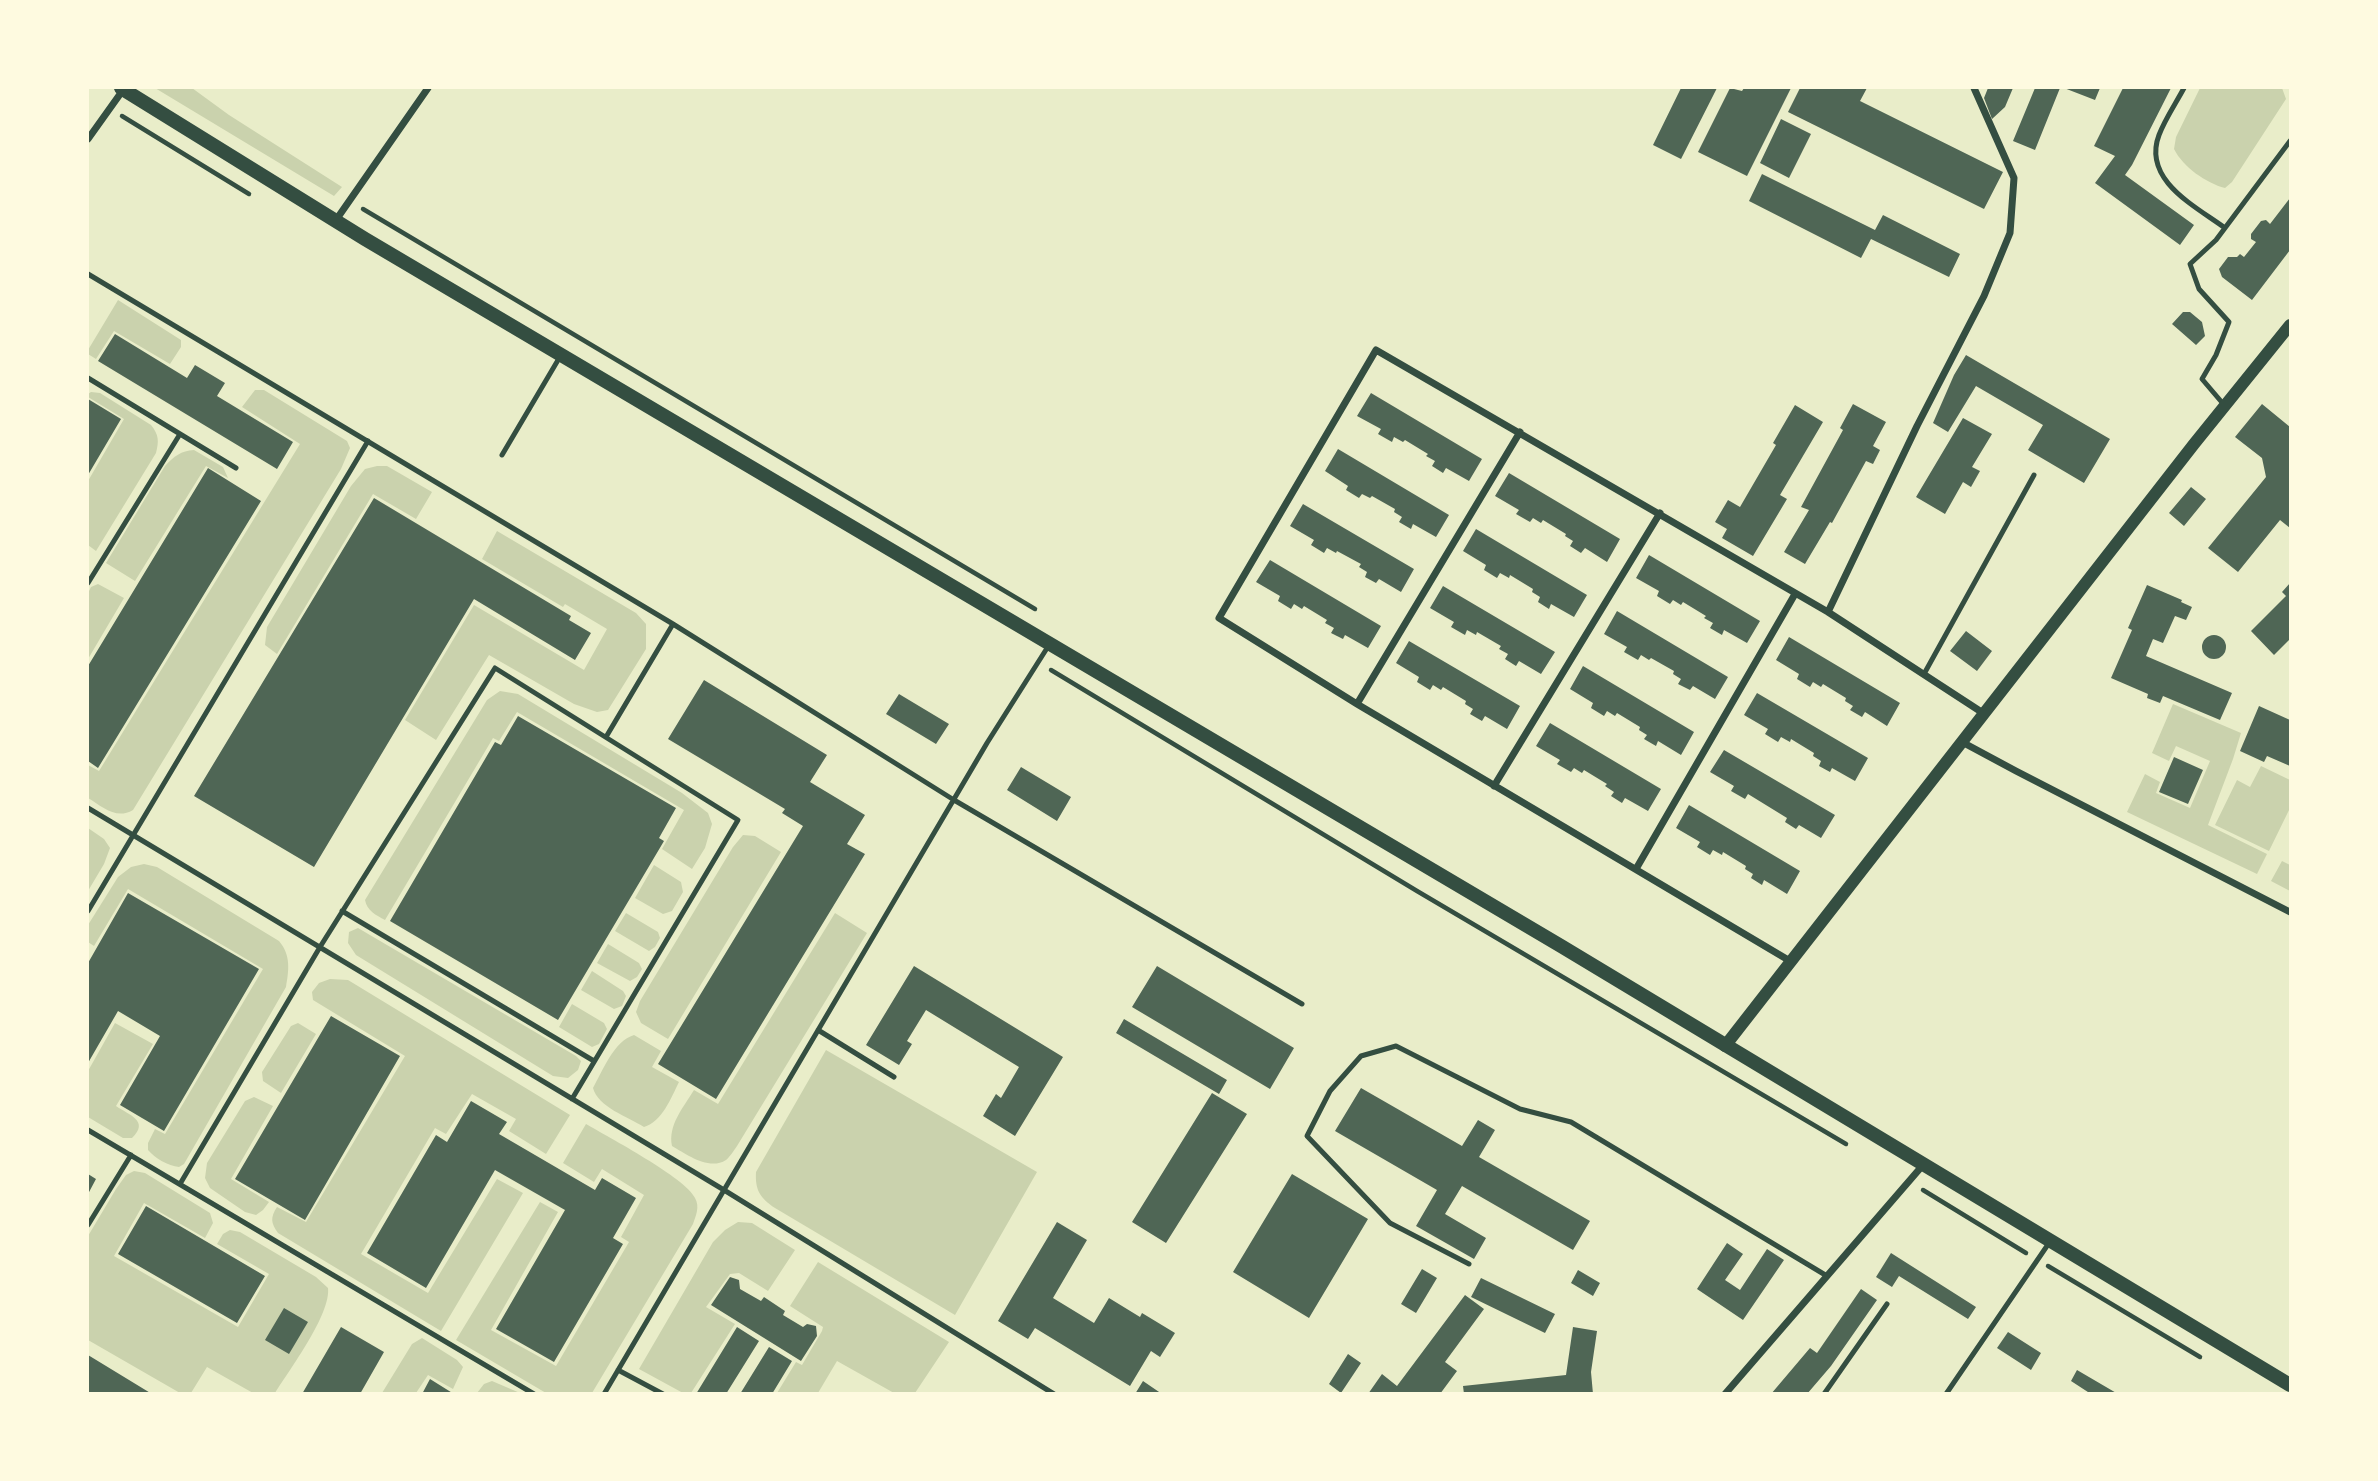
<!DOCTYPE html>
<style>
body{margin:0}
#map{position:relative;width:2378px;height:1481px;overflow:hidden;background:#e9edc9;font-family:"Archivo Narrow",sans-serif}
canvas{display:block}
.frame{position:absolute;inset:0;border:89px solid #fefae0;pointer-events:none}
</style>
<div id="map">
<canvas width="2378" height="1481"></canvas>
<div class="frame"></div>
</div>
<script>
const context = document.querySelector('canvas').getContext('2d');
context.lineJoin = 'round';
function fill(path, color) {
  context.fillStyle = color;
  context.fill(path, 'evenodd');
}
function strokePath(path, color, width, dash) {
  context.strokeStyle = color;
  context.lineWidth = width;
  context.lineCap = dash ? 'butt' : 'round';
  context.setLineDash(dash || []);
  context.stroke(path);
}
const green = new Path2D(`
 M155,88h37l37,27 113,72 -8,9z
 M2200,88h82l4,11 -54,83 -7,6c-19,-5 -42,-21 -51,-39l2,-12z
 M118,300l63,40v7l-11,17 -56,-33 -18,28 -8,-5v-4z
 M255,390h9l83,51 3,7 -9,21 -208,341c-17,10 -30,-3 -45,-12v-33l11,6 201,-327 -58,-37z
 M91,392l9,1 51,32c8,10 8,16 5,28l-60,98 -8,-6v-64l36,-62 -36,-22v-3z
 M194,450l29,17 5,11 -22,-12 -71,115 -29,-18 59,-97c9,-10 16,-15 29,-16z
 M377,466h10l45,26 -16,27 -43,-25 -96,160 -12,-9 2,-18 84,-141 14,-17z
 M497,531l139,82 10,11v25l-38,61 -11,2 -23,-8 -85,-49 -53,85 -31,-20 69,-115 110,65 23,-41 -42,-25 -2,3 -81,-48z
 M98,584l26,14 -36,61v-66l3,-6z
 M500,691l18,3 164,99 26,20 4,11 -7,24 -13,21 -30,-20 22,-39 -167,-98 -18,29 -6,-3 -108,182c-9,-5 -18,-9 -20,-20l122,-200z
 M2173,704l68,29 -8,26 -25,66 59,29 -10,20 -130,-62 18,-38 15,8 -4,11 34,15 20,-47 -34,-15 -7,15 -17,-8z
 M2261,766l29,14v28l-21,43 -54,-26 22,-45 13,7z
 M88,828l16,11 6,9 -6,16 -16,27z
 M743,835l12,1 26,16 -113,187 -27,-16 -5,-11 4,-11 93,-154z
 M2282,861l8,4v26l-19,-10z
 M144,864l13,3 122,74c12,14 10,29 7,46l-102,177 -5,3c-11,-1 -24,-9 -31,-17v-7l7,-14 10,5 98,-165 -135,-80 -34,57 -6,-4v-17l30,-48 13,-10z
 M654,865l27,17 2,10 -11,19 -9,3 -28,-16z
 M626,913l32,19 2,6 -5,9 -6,4 -34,-20z
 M835,913l32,20 -130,213c-3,4 -7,11 -11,14 -17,11 -40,-6 -54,-14 -4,-21 11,-38 22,-56l24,14z
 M358,928l218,128 5,5 -3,9 -10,8 -15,-2 -197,-121 -8,-12 1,-11z
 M608,944l31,19 3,6 -5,8 -7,4 -33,-18z
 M592,971l31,20 3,5 -4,10 -8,3 -33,-19z
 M330,979l18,1 222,135 -24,39 -37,-23 7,-12 -44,-25 -26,40 -11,-6 -74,126 67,39 69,-114 26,14 -82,138 -163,-98c-7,-10 -8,-15 -1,-26l29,15 99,-166 -92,-56 -1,-8 7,-9z
 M572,1004l32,19 3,6 -8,15 -7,3 -33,-20z
 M115,1023l38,21 -37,62c13,9 34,15 16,32h-9l-35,-21v-46z
 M298,1023l18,11 -35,59 -18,-12 -1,-9 29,-46z
 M634,1035l27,16 -9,16 27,15c-8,16 -17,40 -35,45 -16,-10 -46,-20 -51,-39 10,-18 21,-47 41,-53z
 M826,1050l211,122 -82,143 -180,-107c-15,-10 -20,-18 -19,-36z
 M254,1097l19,9 -42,73 38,23 -6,8 -7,5 -11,-3 -35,-24 -5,-10 2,-15 38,-62z
 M586,1124c22,13 100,54 109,74 5,9 1,17 -2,26l-101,169h-46l-90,-53 84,-138 18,10 -67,118 65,36 73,-124 -8,-5 23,-42 -42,-26 -8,13 -31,-19z
 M134,1171l11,2 65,40 3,10 -8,15 -61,-35 -30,53 124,71 31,-53 -52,-30 6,-10 7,-4 10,2 76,45 12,11c3,26 -38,81 -53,105h-22l-46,-26 -16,26h-11l-92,-53v-104l28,-47 10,-14z
 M738,1222l14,1 43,27 -27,41 -29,-18 -9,1 -24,33 29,17 -44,69h-8l-44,-24 74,-127 12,-12z
 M818,1262l131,80 -34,51h-21l-57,-32 -19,32h-41l19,-31 6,3 20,-34 1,-4 -33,-21z
 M422,1338l35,22 6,7 -10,22 -25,-14 -12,18h-34l30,-49z
 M492,1381l28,12h-43l7,-9z`);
const building = new Path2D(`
 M1681,88h36l-36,71 -28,-14z
 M1730,88l12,3 2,-3h47l-44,88 -49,-24z
 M1800,88h67l-7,13 143,71 -19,37 -196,-97z
 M1988,88h25l-8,19 -13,12 -8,-21z
 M2035,88h25l-25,62 -22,-9z
 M2064,88h36l-5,12z
 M2123,88h48l-39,77 -7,10 69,50 -14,20 -85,-62 20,-27 -21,-10z
 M1781,119l30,15 -22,44 -29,-15z
 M1762,174l113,56 8,-15 77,39 -11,23 -78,-38 -10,19 -112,-57z
 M2290,198v52l-38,50 -30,-23 -3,-8 9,-12h9l3,-3 4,3 12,-15 -5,-3v-5l10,-13 5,-1 4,4z
 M2183,312h7l12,10 3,14 -9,9 -24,-21z
 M115,334l72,44 8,-13 30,18 -8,13 76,46 -16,27 -179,-108z
 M1966,355l144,84 -26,44 -56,-33 15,-25 -67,-39 -28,46 -15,-9 21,-48z
 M1371,393l111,66 -13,22 -23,-13 -3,5 -11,-7 3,-5 -9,-5 2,-2 -23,-14 -2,2 -9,-5 -2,5 -14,-8 3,-5 -24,-13z
 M88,399l33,20 -33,56z
 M1853,404l33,18 -13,24 7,4 -7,14 -7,-3 -34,62 -2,-1 -25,42 -21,-12 25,-42 -8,-3 42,-77 -3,-2z
 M2262,404l28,23v101l-10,-8 -42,52 -30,-24 58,-71 -4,-19 -27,-21z
 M1795,405l28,17 -43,73 7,4 -34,57 -31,-18 5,-9 -12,-7 13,-22 12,7 36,-62 -3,-2z
 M1963,418l29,16 -20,33 8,4 -9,16 -8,-5 -18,32 -29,-17z
 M1338,449l111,66 -13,22 -23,-13 -2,5 -12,-7 3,-5 -8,-5 1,-3 -23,-13 -2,2 -8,-4 -3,4 -13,-8 2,-4 -23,-15z
 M208,468l53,33 -163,267 -10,-7v-95z
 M1509,473l111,66 -13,23 -22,-14 -4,5 -11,-7 3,-5 -8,-5 1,-2 -23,-14 -2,3 -8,-5 -3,4 -14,-8 3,-4 -24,-14z
 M2191,487l15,12 -22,27 -15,-13z
 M374,498l197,118 -2,4 22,13 -16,27 -101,-61 -160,268 -120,-71z
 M1303,504l111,65 -13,23 -22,-13 -3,4 -11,-6 2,-5 -8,-5 2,-3 -24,-13 -1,2 -9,-5 -3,5 -13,-8 3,-5 -24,-14z
 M1476,529l111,66 -13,22 -23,-13 -2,5 -11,-7 2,-5 -8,-5 1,-3 -23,-14 -1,3 -9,-5 -3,5 -13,-8 2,-5 -23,-14z
 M1649,555l111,66 -13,22 -23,-13 -2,5 -12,-7 3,-5 -9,-5 2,-2 -23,-14 -2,3 -8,-5 -3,4 -13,-8 2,-5 -23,-13z
 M1270,560l111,66 -13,22 -23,-13 -2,4 -12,-6 3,-5 -9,-5 2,-3 -23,-14 -2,3 -8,-5 -3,5 -13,-8 2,-5 -24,-14z
 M2290,583v56l-16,16 -23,-24 35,-35 -4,-4z
 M2147,585l35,15 -1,2 11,5 -6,13 -11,-4 -12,27 -10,-4 -7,17 86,37 -12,27 -57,-24 -3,7 -13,-5 1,-4 -37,-16 21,-48 -4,-2z
 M1443,586l112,66 -14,22 -22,-13 -3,5 -11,-7 3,-5 -9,-5 2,-3 -24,-14 -1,3 -9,-5 -2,5 -14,-8 3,-5 -24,-14z
 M1617,611l111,66 -13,22 -22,-13 -3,4 -12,-6 3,-5 -8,-5 1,-3 -23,-13 -2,2 -8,-5 -3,5 -14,-8 3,-5 -23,-13z
 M1966,631l26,20 -15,20 -27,-20z
 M2202 647a12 12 0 1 1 24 0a12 12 0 1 1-24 0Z
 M1789,637l111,66 -13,23 -22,-14 -3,5 -12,-7 3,-4 -8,-5 1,-3 -23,-14 -2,3 -8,-5 -3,5 -13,-8 2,-5 -23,-14z
 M1409,641l111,65 -13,23 -22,-13 -3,5 -12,-7 3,-5 -8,-5 1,-3 -23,-14 -2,3 -8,-5 -3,5 -13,-8 2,-5 -23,-14z
 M1583,666l111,66 -13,23 -23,-14 -2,5 -12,-7 3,-4 -8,-5 1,-3 -23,-14 -2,3 -8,-5 -3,5 -13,-8 2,-5 -23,-14z
 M704,680l123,75 -17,27 55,33 -18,29 18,10 -149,245 -58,-35 145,-238 -21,-13 3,-4 -117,-70z
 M1757,693l111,65 -13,23 -23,-13 -2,4 -11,-6 2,-5 -8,-5 1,-3 -23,-14 -1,3 -9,-5 -3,5 -13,-8 3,-5 -24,-14z
 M899,694l50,30 -13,20 -50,-30z
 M2259,706l31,14v46l-23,-10 -3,6 -24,-11z
 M518,716l158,92 -17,30 5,3 -106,179 -168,-99 105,-179 6,3z
 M1550,723l111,66 -13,22 -23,-13 -3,5 -11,-7 3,-4 -9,-6 2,-2 -23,-14 -2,3 -8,-5 -3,4 -14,-8 3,-4 -24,-14z
 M1724,750l111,65 -14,23 -22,-13 -3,4 -11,-7 2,-4 -39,-24 -3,5 -14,-8 3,-5 -24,-14z
 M2174,757l29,13 -15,34 -29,-12z
 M1021,767l50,30 -14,24 -50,-31z
 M1689,805l111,66 -13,23 -23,-14 -2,5 -11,-7 2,-4 -8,-5 1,-3 -23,-14 -1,3 -9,-5 -3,5 -13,-8 3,-5 -24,-14z
 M128,893l131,76 -95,162 -44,-26 40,-69 -42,-25 -30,52v-100z
 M914,966l149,91 -48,79 -32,-20 13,-22 5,4 18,-31 -93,-57 -19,31 5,3 -13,21 -33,-20z
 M1157,966l137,82 -24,41 -138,-82z
 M331,1016l69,40 -95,164 -70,-41z
 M1124,1019l103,61 -8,14 -103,-61z
 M1361,1088l101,58 16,-26 17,10 -16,27 111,64 -17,29 -111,-64 -17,28 41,24 -12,21 -58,-33 21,-36 -102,-59z
 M1212,1093l35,21 -81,129 -34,-21z
 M471,1101l36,21 -8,12 96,56 7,-12 34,20 -23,40 10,6 -69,118 -58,-33 69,-119 -70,-40 -69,118 -59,-35 69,-118 11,7z
 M88,1174l8,5 -8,15z
 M1292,1174l76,45 -59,99 -76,-46z
 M146,1206l119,70 -28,47 -119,-69z
 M1057,1222l30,18 -34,58 41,25 15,-25 31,19 2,-4 33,20 -15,24 -9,-6 -21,35 -95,-58 -7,11 -30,-18z
 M1727,1243l16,11 -18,26 15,10 27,-41 17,11 -41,60 -46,-31z
 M1891,1253l85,54 -8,12 -69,-43 -7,11 -16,-10z
 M1422,1269l15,9 -21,35 -15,-9z
 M1578,1270l22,13 -7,13 -22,-13z
 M730,1277l9,3 1,9 21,12 3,-4 21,14 -2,4 20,12 4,-3 9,2 1,10 -16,25 -90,-56z
 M1481,1278l74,36 -10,19 -74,-36z
 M1861,1289l16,11 -46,66 -24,28h-36l39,-46 7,5z
 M1465,1295l19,14 -39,53 12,9 -17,23h-72l14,-20 15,12z
 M284,1308l24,14 -19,32 -24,-14z
 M341,1327l43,25 -24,42h-58z
 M737,1327l22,14 -33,53h-30z
 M1573,1327l24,4 -6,41 2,22h-129l-1,-8 103,-11z
 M2008,1332l33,21 -10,17 -34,-22z
 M769,1347l23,14 -20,33h-32z
 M1348,1354l13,9 -20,30 -12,-9z
 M88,1355l64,39h-64z
 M2077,1370l41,24h-27l-20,-13z
 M430,1379l24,15h-32z
 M1143,1381l19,13h-27z`);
const path = new Path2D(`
 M122,116l127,78
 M363,209l672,400
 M1051,670l366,221 429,253
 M1923,1190l103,63
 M2048,1266l152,91`);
const service = new Path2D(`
 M2184,88c-8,15 -19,31 -25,47 -17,45 36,71 66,93
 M88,274l585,350 281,176 348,204
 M88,378l148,90
 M2225,406l-23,-27 14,-24 13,-33 -30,-33 -9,-25 26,-24 74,-99
 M502,455l59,-100
 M88,583l92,-149
 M1924,674l110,-199
 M606,737l67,-113
 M88,808l636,382 330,204
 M88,911l280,-470
 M342,911l252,150
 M818,1030l76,47
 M88,1130l446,264
 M180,1184l140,-237 175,-279 243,152 -166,279
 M88,1225l43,-70
 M1469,1264l-79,-41 -83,-87 23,-45 31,-35 35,-10 124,63 51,13 256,154
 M618,1370l45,24
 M604,1394l383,-651 62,-98
 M1824,1394l63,-90
 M1946,1394l103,-151`);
const minor = new Path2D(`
 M88,139l35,-49
 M336,220l92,-132
 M1828,612l89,-186 67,-130 26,-63 4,-55 -40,-90
 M1357,704l163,-272
 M1962,742l54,29 274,141
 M1494,786l166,-273
 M1636,869l159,-275
 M1790,961l-433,-257 -138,-86 157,-268 452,262 155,101
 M1725,1394l198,-229`);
const tertiary = new Path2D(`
 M1725,1046l469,-602 96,-119`);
const secondary = new Path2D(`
 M121,88l244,151 1196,707 729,439`);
fill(green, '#cad2ad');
fill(building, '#4f6655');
strokePath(path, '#344e41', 4.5);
strokePath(service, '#344e41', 5);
strokePath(minor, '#344e41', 7);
strokePath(tertiary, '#344e41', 12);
strokePath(secondary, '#344e41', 14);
</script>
